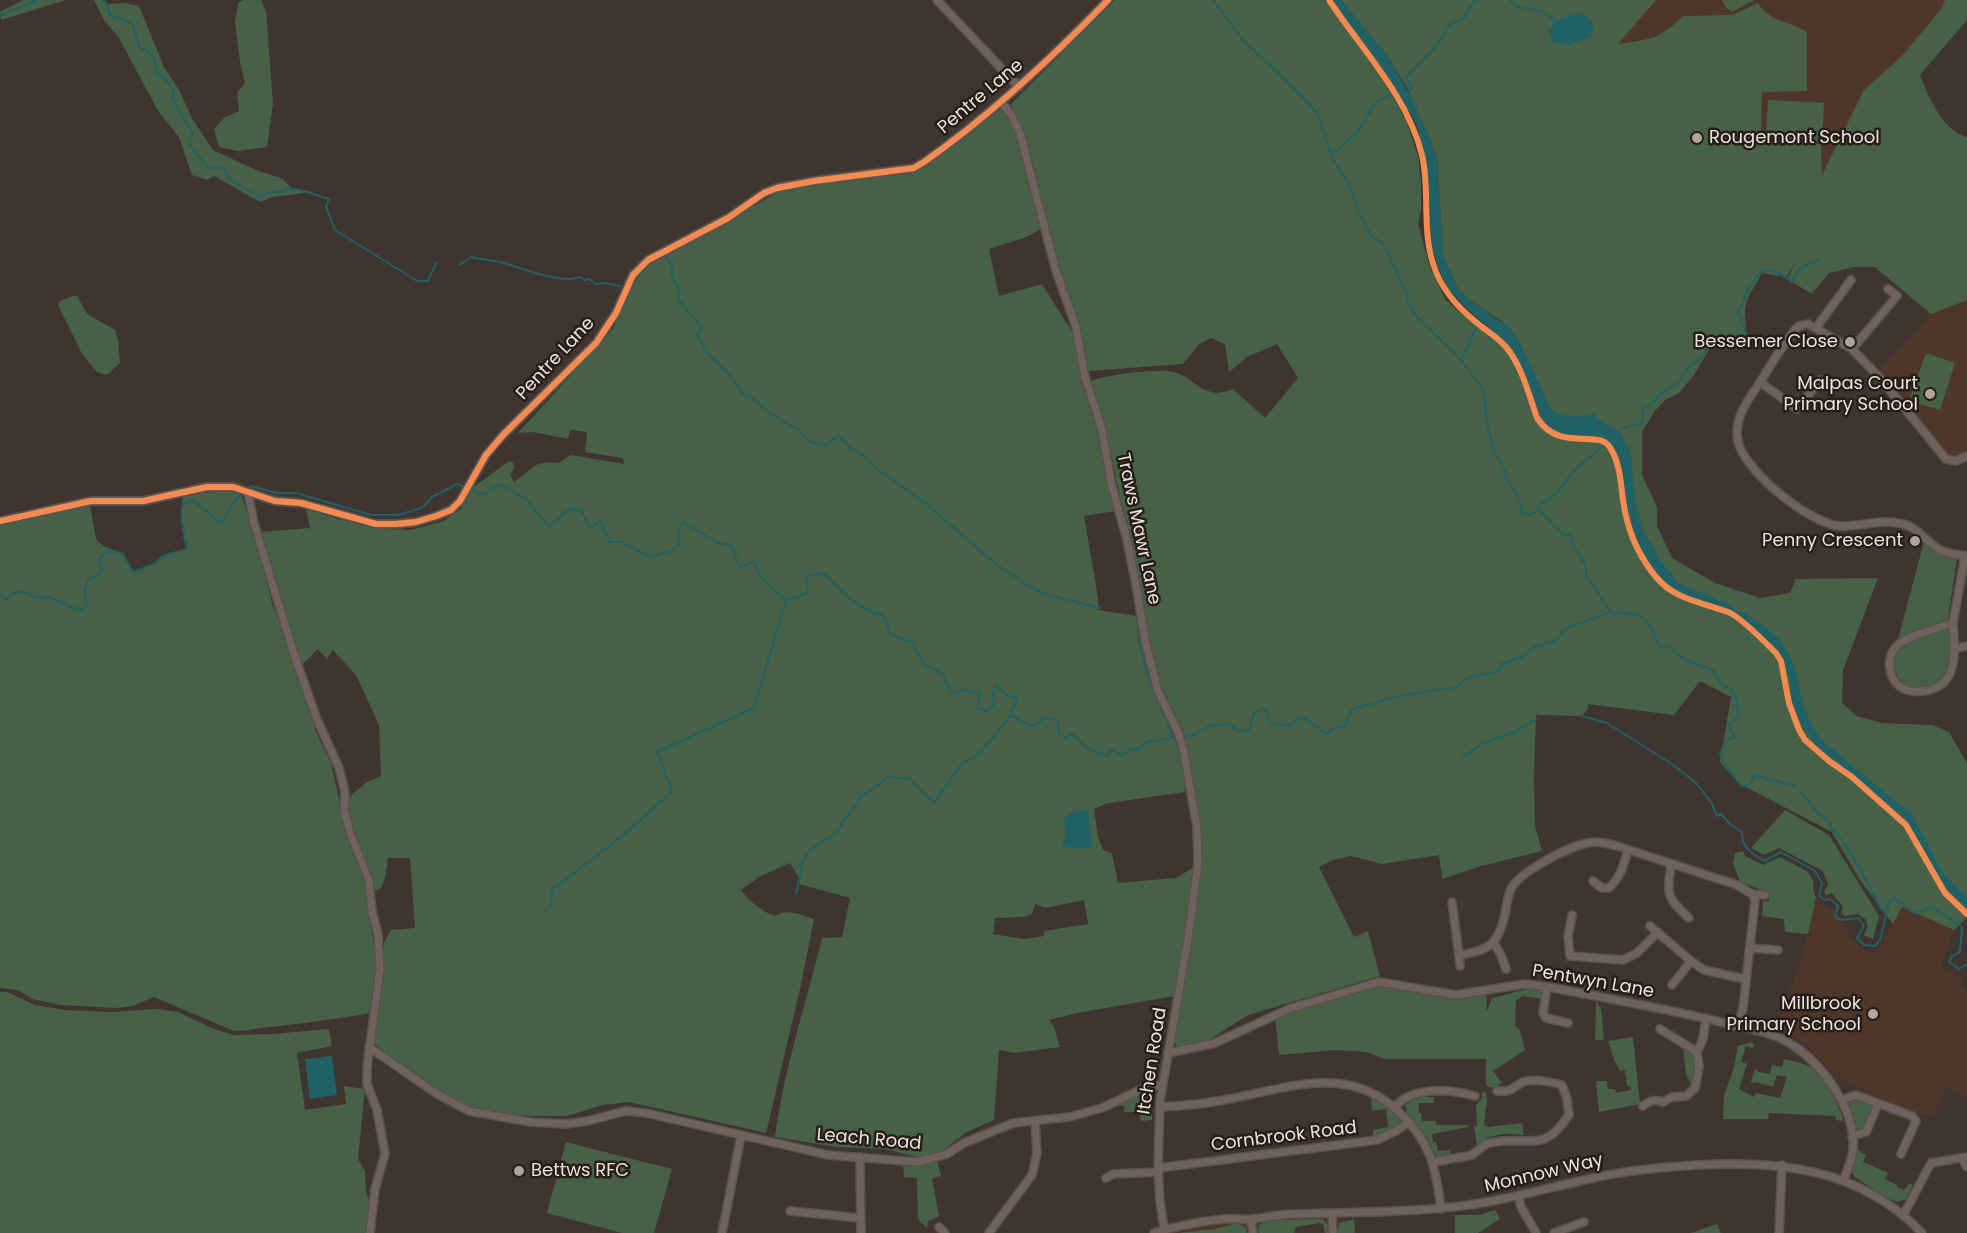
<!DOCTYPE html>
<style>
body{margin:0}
canvas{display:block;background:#3f342f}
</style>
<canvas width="1967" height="1233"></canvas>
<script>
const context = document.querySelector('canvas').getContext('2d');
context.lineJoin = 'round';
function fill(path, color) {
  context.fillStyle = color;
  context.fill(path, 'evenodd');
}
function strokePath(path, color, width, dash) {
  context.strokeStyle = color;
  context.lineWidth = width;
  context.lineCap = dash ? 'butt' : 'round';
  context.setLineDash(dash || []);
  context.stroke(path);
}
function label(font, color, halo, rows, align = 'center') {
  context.font = font + ' Poppins,sans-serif';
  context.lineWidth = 5;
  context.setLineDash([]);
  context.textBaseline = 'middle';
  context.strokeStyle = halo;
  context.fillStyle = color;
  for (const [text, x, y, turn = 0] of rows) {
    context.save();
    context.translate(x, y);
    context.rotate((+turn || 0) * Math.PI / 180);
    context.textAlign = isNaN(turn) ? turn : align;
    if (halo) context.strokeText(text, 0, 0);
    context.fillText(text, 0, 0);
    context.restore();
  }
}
const built = new Path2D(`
 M1656,0h289l-3,8 -120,169 -234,-103z
 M1967,300v156l-11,5 -10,-2 -71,-86 56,-59z
 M1816,898l23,16 13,24 13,12 11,4 26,-47 52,23 -13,36 20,11 2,9 4,2v109l-20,-10 -13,27 -17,1 -84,-41 -27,-30 -30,-20 26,-64z
 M1251,1219l2,14h-94l5,-4z`);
const green = new Path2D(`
 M23,0h43l-65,20 -1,-8z
 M94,0h9l4,4 18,-1 14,3 25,61 15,23 14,30 20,30 43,20 27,9 8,9 22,4 -40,5 -13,5 -46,-26 -7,4 -15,-5 -13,-38 -21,-26 -40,-75 -13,-14z
 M243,0h18l5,11 7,93 -6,43 -29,4 -19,-4 -5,-18 10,-11 15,-7 -2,-18 8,-10 -5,-21 -5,-40 3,-19z
 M1115,0h210l63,87 19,36 11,33 3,26v27l-3,15 12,44 16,32 31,27 23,1 3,-6 -31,-20 -14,-13 -15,-33 -6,-98 -11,-29 -9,-15 -9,-24 -20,-33 -47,-57h315l-38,44c34,-5 40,-4 65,-28l50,-1 25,-12c11,19 32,18 49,29v59l-45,1 -1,47 60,5 1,31 42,-85 38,-34 40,-48 3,-8h22v20l-47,55c8,21 23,56 47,62v163l-36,14 -56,-47h-21l-25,6 -17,21 -25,-15 9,-17 -10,15 -24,-4c-5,9 -11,18 -15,27 -6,19 5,28 -7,47l-26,-6 -20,34 -15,18 -14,7 -11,12 -12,20v43l15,32v19l15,32 43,25 45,15 30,-5 6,-14 82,-1 -35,92 -1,33 15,13 25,7 50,2 17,7 18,31v154l-13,13 -52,-23 -9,17 -33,-44 -28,-48 -94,-49 -18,-21 11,-65 -31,-16 -26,34 -86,-11v5l-6,7 -46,-1 -2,62 1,49 7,25 -61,15 -39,13 -3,-24 -57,9 -31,-8 -18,4 -14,7 35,70 14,-6 12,45 -132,39 -41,26 -27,6 -4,-2 -2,-5 27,-164 -1,-56 -15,-84 -27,-57 -52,-249 -15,-48 2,-2c23,-6 51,-10 75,-9 26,2 33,32 65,18l32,29 33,-40 -21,-34 -30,13 -18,15 -4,-28 -14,-6 -12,6 -16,20 -95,7 -9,-41 -24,-76 -22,-92 -22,-58z
 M1722,0h32l-22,12 -6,-5z
 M1768,100l56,3 -2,38 -56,-3z
 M1001,109c22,20 33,89 40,120l-14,8 -38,12 10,47 43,-12 32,51 6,38 18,55 18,83 -32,5 14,81v13l39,6 1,24 13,46 19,39 10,31 4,18 1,18 -77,11 -14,6 4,28 5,13 9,3 6,30 58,-5 18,-11 -8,71 -12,58 -97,17 -28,7 5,7 6,20 -45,6 -16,-3 -5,70 -29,13 -21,17 -16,6 -11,1 -32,-8 -48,-2 -62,-10c9,-68 31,-133 47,-199l20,-1 8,-39 -51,-14 -1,-8 -8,-13 -31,14 -18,13c8,11 20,21 34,26 12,-8 26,-1 39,3l-14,70 -34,144 -137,-31 -26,3 -36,11h-36l-62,-5 -63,-39 -32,-29 2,-30 8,-35v-35l7,-13 24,-2 -5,-70h-22l-3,20 -4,10 -9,4c-9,-30 -25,-64 -23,-95l18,-15 14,-6 -2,-51 -23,-50 -23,-25 -6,9 -9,-10 -17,17 -41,-134 50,-4 -4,-19 31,10 46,10 28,1 33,-9 17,-12 10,-20 38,-28 4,1 1,7 -4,6 4,7c20,-13 17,-22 45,-19l11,-8 54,9 -1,-6 -38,-6 2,-20 -17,-2 -2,9 -35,-7 -15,1 95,-104 18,-44 9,-13 14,-12 12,-5 113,-63 21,-6 112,-14 13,-5 39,-32zM1084,900l4,24 -44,7v5l-20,3 -31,-5 2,-16 29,-1 8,-3 3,-10 10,4z
 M73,296h4l10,18 28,16 3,10 2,23 -13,12 -10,-3 -15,-18 -24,-49 2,-4z
 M1926,353l29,10 -15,47 -31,-9z
 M224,491l17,3 23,73 7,33 24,63 21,69 15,31 16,73 18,42 2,26 8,46v38l-5,25c-33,6 -65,10 -99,14 -13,1 -24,4 -37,4l-80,-34 -21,9 -16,2 -56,-3 -29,-6 -14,-9 -18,-2v-463l28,-8 62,-11 6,33 7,7 19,7 11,19 22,-8 7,-8 24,-7c-2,-10 -6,-30 -5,-39 1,-6 2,-8 1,-15z
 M1924,542c10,13 18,14 33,16l-9,61 -50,20z
 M1949,627c1,39 7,61 -41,60 -14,-11 -21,-29 -5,-42z
 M1785,810l44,25 50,81 -6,23 -9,-4 4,-9 -2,-6 -8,-6 -13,2 -4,-3 2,-6 -11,-14 -6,2 -2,-3 4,-8 -5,-13 -44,-23 -15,7 -13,-7z
 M1743,851l2,5 18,9 17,-8 28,15 6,10 -1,7 3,9 -8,36 -23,-2 -1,-13 -22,-3 1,-15h6l1,-8 -30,-11 -7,-19 2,-10z
 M1379,982l77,13 30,-6 1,22 5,-13 35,-9 14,1 3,9 -21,-3 -7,4 -1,26 5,5 5,19 -32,21 9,12 -8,5 -8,-2v-27h-101l-19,-7 -30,-2 -57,5 -4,-40z
 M0,992h7l28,13 30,5 47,2 44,-3 22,3 36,17 20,6 39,-1 56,-5 3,17 -35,7 8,57 41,-6 -2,-18 21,3 -7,70 7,12 1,21 4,11 -3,30h-367z
 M1596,1001l5,8 3,31h-9z
 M1633,1037l7,67 -41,8 -3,-31h11l1,8h7l1,4 15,-3 -1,-4h-3l-2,-16 -5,1 -6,-11 -6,-19z
 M1751,1042l3,3 -2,3 -6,-2 -5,16 6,2 -8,25 15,8 2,-4 24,5 7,-21 -10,-2 -4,12 -18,-5 -1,1 -3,-1 4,-13 4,3 11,2 2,-9 10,2 2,-8c8,2 20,4 28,9 15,10 24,33 31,50l-1,3 -6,-1 -1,-4 -66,-3 -1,6h-45l1,-24 9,-24 5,-25z
 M1683,1047l11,9 2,11 -5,18 -5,-11z
 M1486,1092l1,8 -3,25 4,2 34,-4 2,12c-18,-2 -33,-2 -47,10l-3,-19h3l-1,-21 6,-7v-5z
 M1141,1093h6l5,6v21l-11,1 -2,-9h-15v-6h-13z
 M1418,1097h16v6h-15l-1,10h3l1,8h14v4h32v2l-36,7 1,8h3l2,9 12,-1v6l-13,2 -12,-23 -18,-22 -2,-8z
 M1858,1098l10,4 4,5c-4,10 -4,21 -16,23l-9,-23 1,-4z
 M1375,1099l12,7 14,15c-5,10 -18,14 -28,17v-8l15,-3 -2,-18 -14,2 -1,-11z
 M566,1142l106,27 -18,64h-32l-75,-20z
 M1856,1149l10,6 -3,7 25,11 -3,6 12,6v2l7,3 6,-7 3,2 -7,14 -9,3 -14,-6 -28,-19 -3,-4z
 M937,1161l4,15 -9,3 7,37 -11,5 -1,7 -9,-9 -1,-41 -13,-1 -1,-12 26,-2z
 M1495,1210l5,9 -22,14h-23v-18h25z
 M1322,1219l5,4 3,10h-5l-2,-9 -3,-1 -24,4 -2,6h-35l-1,-8 12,-5z
 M1354,1219l1,14h-17l1,-10z
 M1237,1223l9,5 1,5h-69l37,-4z
 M1717,1224l4,9h-30l23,-8z`);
const water = new Path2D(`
 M1331,0h10l47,57 29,51v6l9,15 11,29 6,98 15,33 14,13 39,27 11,17 29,64c14,8 27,8 42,3l6,7 20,11 12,21 4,50 9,29 15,27 20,26 48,19 9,8 10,3 31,22 12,18 8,20 6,31 10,23 12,16 18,12v4l7,8 -28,-15 -20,-26 -10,-25 -3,-24 -8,-22 -15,-17 -31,-25 -54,-20 -17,-10 -12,-15 -12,-19 -11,-33 -9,-60 -8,-12 -9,-8 -10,-2 -29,-1 -14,-6 -9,-12 -29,-69 -34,-28 -29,-28 -11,-24 -9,-31v-40l-3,-34 -10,-39 -21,-34z
 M1581,12c11,7 14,12 11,24l-23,9 -16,-3 -5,-11 7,-10z
 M1080,810h8l4,37 -14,2 -15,-3v-6l3,-5 -2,-16 6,-6z
 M332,1056l5,39 -27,4 -5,-40z`);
const stream = new Path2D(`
 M103,0l4,4 3,11 22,8 8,25c14,4 16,13 17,27l7,2 10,15 -2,7 21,35 -4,10 20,25 7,-2 8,2 6,11 30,17 11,-5h11l3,-4c17,0 29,7 44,11l-3,8 9,23 82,51h11l8,-18
 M1213,0l30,40 56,53 18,20 16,46 17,27 8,25 13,24 11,8 6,10 13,30 7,10 -1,9 11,16 43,42 23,31 3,33 8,30 10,17 1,7 11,17 6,19 7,1 9,-5c10,9 14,18 26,25l5,-3 2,11 14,24v8l25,37c37,2 34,2 49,36l8,-2 14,12 32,13 7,13 11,5 5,12 1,17 -9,6 5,14 -9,3 -5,13c5,14 13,21 22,32l8,-1 4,-10 42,11
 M1510,0l6,6 27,6 12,9
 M2,15l35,-15
 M1406,92l6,-3 -6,-12 32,-33 11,-19 16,-8 2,-7 9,-10
 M1332,154l25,-21 19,-31 16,-9
 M459,265l12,-8c9,2 19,3 29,5 20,5 61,23 80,15l4,3 5,-1 7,5 9,-1 15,3
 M634,280l20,-20 12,-5 7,15 -2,3 9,20 -2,6 24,29 -5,6 10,19 25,24 11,18 8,1 15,14 23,15 9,3 12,14 16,3 13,-10 11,13 9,4 14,14 51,36 67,58 31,22 20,11 58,15
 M1461,360l16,-33
 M1624,428c6,-3 12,-2 18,-5l1,-14 8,-5 11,-12 13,-6 16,-21c12,-5 16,-15 18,-27l13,1 14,5 11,-8 -9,-24 12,-26 11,-15c13,-3 20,3 31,11l7,-13 21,-10
 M470,489l13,5 17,-10 26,15 22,27c10,-5 15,-15 25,-18l8,3 8,15 6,-1 5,-5 10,22h12l28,15 20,-6 8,-5 2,-21 3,-3 37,22h10l10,23 14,-5c4,17 20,28 32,38l22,-7 -2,-17 17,-3c17,15 36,40 60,41l8,21 21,7 12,23 18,8 9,20 11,-3 18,3 -3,15 10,3 7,-7 -1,-11 3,-8 10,10 12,4 -8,16 20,11 7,-2 9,-7 12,4 1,13 7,4 6,-5 16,16 20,7 3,-7 12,7 7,-7h9l7,-7 47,-7 18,-10 19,-1 8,8 11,-2 5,-17 11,-5 5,16 19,1 14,-8 24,17 6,-6 12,-2 7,-17 47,-13 57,-9 12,-9 32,-7 1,-7 23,-8 9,-9 23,-6 8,-12 47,-17
 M247,490l5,-4 24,7h20l75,22h27l24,-7 10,-11 25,-13 8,3
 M1539,509l1,-5c25,-12 22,-24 40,-39 7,-6 14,-10 21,-18
 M0,594l6,5 9,-7h11l8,5h15l32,14 6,-6 -3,-12 4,-13 11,-5 3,-5 -3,-11c6,-9 14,-8 23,-6l11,19 22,-8 7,-8 25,-7c-2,-8 -8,-38 -4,-44 2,-2 7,-4 9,-5 11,7 18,17 30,23 7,-11 10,-21 20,-30
 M1137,616c1,24 6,46 14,69 6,17 17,33 21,51
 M1582,716l25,7 65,41 23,18 16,20 6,14 4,-2 10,11 11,7c0,16 9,21 22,29l17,-9 34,19 7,12 -3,12 5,5 6,-1 8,7 -3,10 5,4 19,-2 5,8 -7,12 7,7 11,1 5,-6 7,-29
 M1461,758l22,-15 34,-12 19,-12
 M1802,793l14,18 14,12 1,6c19,15 38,59 51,81l5,1 2,-10 7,-2 17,13 11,-1 8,-4 30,20 -2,25 -8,4 -3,6 10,7 8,-5
 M796,894c4,-15 4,-36 17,-47 5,-4 12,-6 17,-9 8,-6 10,-10 14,-18 6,-8 12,-13 16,-23l13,-8 14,-12 23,2 24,24 28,-40c15,-1 38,-35 48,-47
 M543,912l8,-5 1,-18c42,-30 82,-61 120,-98l-15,-39 97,-44 32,-108`);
const canal = new Path2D(`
 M1843,763l66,54 31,59 27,27`);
const minor = new Path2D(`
 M937,0l82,87
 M1002,103l9,11 9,19 36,138 20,56 9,50 16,49 11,61 15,53 10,50 8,51 13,50 20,41 5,16 14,79 1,36 -10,76 -28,162 -2,67 2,33 4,28
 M1816,328l35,-48
 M1852,349l45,-53 -9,-7
 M1760,382l37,27 24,-29
 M1967,456l-11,5 -10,-2 -66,-81 -28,-29 -44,-25c-3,1 -6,1 -9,2 -9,6 -36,52 -44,64 -11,15 -21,32 -17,51 6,30 71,82 101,85 22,1 43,-8 64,-2 15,3 24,19 37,26 8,4 19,5 27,6
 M248,493l6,30 39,128 23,66 23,51 6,24 -1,18 6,23 19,47 3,32 6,22 2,35 -13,99v16l10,26 8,44 -10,35 -5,44
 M0,521l91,-20h52l64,-14h26l42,14 26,2 75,21h20l20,-2 20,-6 15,-6 9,-9 26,-46 18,-21 92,-91 20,-30 17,-38 15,-15 80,-42 36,-25 13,-5 37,-7 100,-13 10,-6c67,-47 127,-103 184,-162
 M1953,623c1,16 4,40 -5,54 -4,7 -11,11 -19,13 -7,1 -15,3 -22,0 -19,-6 -23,-33 -9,-45 12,-10 40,-17 55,-22l12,-67
 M1953,649l14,-3
 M1671,865c-4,31 -5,32 18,53
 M1593,881l9,7h7c11,-10 15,-23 19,-38
 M1752,894l13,1
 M1452,902l7,53c32,-4 41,-13 47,-46 1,-7 2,-15 6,-22 10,-16 56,-40 75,-44 9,-2 18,0 27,2l123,40 15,9 3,6 -12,108 -5,18
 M1572,915l-4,22 2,19 53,4 14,-7 21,-21
 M1650,926l41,35 13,9 41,9
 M1494,943l7,12 5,14
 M1750,948l28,2
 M1459,955l1,11
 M1672,985l19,-24
 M1547,987l-4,26 3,5 22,5
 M1660,1029l37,23
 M369,1047l68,47 32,17 61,11 36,2 22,-3 37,-10 21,2 182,42 89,7 30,-8 17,-11 49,-20 57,-6 32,-9 42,-20 17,-3
 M1168,1053l47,-10 76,-35 88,-26 77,13 68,-11 25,3c60,12 121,22 180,37 22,5 46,9 65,22 30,20 62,65 59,103 -1,11 -6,21 -9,31
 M1841,1100l15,-5 56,21 4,5 -15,33
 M1643,1106c7,-6 12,-7 20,-4l9,-5 14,-1 9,-8 4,-21 -2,-15 6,-13 3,-21
 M1160,1107c21,-1 42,-3 64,-7 63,-11 124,-39 177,14 30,29 35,54 40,95
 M1395,1107c17,-21 55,-18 80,-11
 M1852,1136l14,-4 12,-28
 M860,1157l1,76
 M1962,1158l5,9
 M1434,1162l38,-7 14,-11 8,-2c38,-6 49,12 75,-27l-2,-16 -5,-14c-11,-3 -28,-7 -39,-3 -12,6 -10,10 -26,9
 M1158,1168l219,-28 19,-9 13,-9
 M1106,1178l7,-4 46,-2
 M1518,1196l3,11 15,26
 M790,1211l70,7
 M1332,1213l1,20
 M1904,1214l27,-51 36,-6
 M1251,1219l2,14
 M939,1227l6,6
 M722,1233l19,-97
 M989,1233l43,-58 5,-22 -2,-32
 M1154,1233c23,-7 47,-12 71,-14 9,-1 18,1 27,0 14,-1 27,-5 41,-5 50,-2 99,-1 149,-6 53,-4 103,-20 156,-31 33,-7 65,-10 99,-12 84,-5 164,4 225,68
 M1554,1233l30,-11
 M1779,1233l3,-68`);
const cycleway = new Path2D(`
 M1329,0c33,50 78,95 93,155 9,39 -2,77 14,117 10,24 26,39 46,55 8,6 17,12 24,20 16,19 23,48 31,71 22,34 60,12 72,28 14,20 11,47 17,70 5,22 16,44 30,61 19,23 46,25 72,35 10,3 40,33 48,41l5,8 8,42 10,27 6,10 24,21 23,16 54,48 39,68 22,21
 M0,521l91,-20h52l64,-14h26l42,14 26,2 75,21h20l20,-2 20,-6 15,-6 9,-9 26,-46 18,-21 92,-91 20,-30 17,-38 15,-15 80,-42 36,-25 13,-5 37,-7 100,-13 10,-6c67,-47 127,-103 184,-162`);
const markers = [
 [1697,138,6,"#b1a49e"],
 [1850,342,6,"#b1a49e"],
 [1930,394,6,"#b1a49e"],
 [1915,541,6,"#b1a49e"],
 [1873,1014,6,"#b1a49e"],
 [519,1171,6,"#b1a49e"]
];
const streetNames = [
 ["Pentre Lane",981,97,-40],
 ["Pentre Lane",556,359,-47],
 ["Traws Mawr Lane",1138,529,78],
 ["Pentwyn Lane",1593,982,10],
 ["Itchen Road",1153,1061,-81],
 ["Cornbrook Road",1284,1137,-7],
 ["Leach Road",869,1140,5],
 ["Monnow Way",1544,1174,-13]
];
const poiNames = [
 ["Rougemont School",1709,138,"left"],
 ["Bessemer Close",1838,342],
 ["Malpas Court",1918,384],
 ["Primary School",1918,405],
 ["Penny Crescent",1903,541],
 ["Millbrook",1861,1004],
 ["Primary School",1861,1025],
 ["Bettws RFC",531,1171,"left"]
];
fill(built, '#4e3729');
fill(green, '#466145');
fill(water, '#206166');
strokePath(stream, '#206166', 2);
strokePath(canal, '#206166', 8);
strokePath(minor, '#59514c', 10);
strokePath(minor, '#6f615e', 7);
strokePath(cycleway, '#f68b52', 6);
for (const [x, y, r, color] of markers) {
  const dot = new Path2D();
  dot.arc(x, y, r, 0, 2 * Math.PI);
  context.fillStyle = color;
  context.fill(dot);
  strokePath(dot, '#251d18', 2);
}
label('18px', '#eee1da', '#251d18', streetNames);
label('18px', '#eee1da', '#251d18', poiNames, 'right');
</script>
